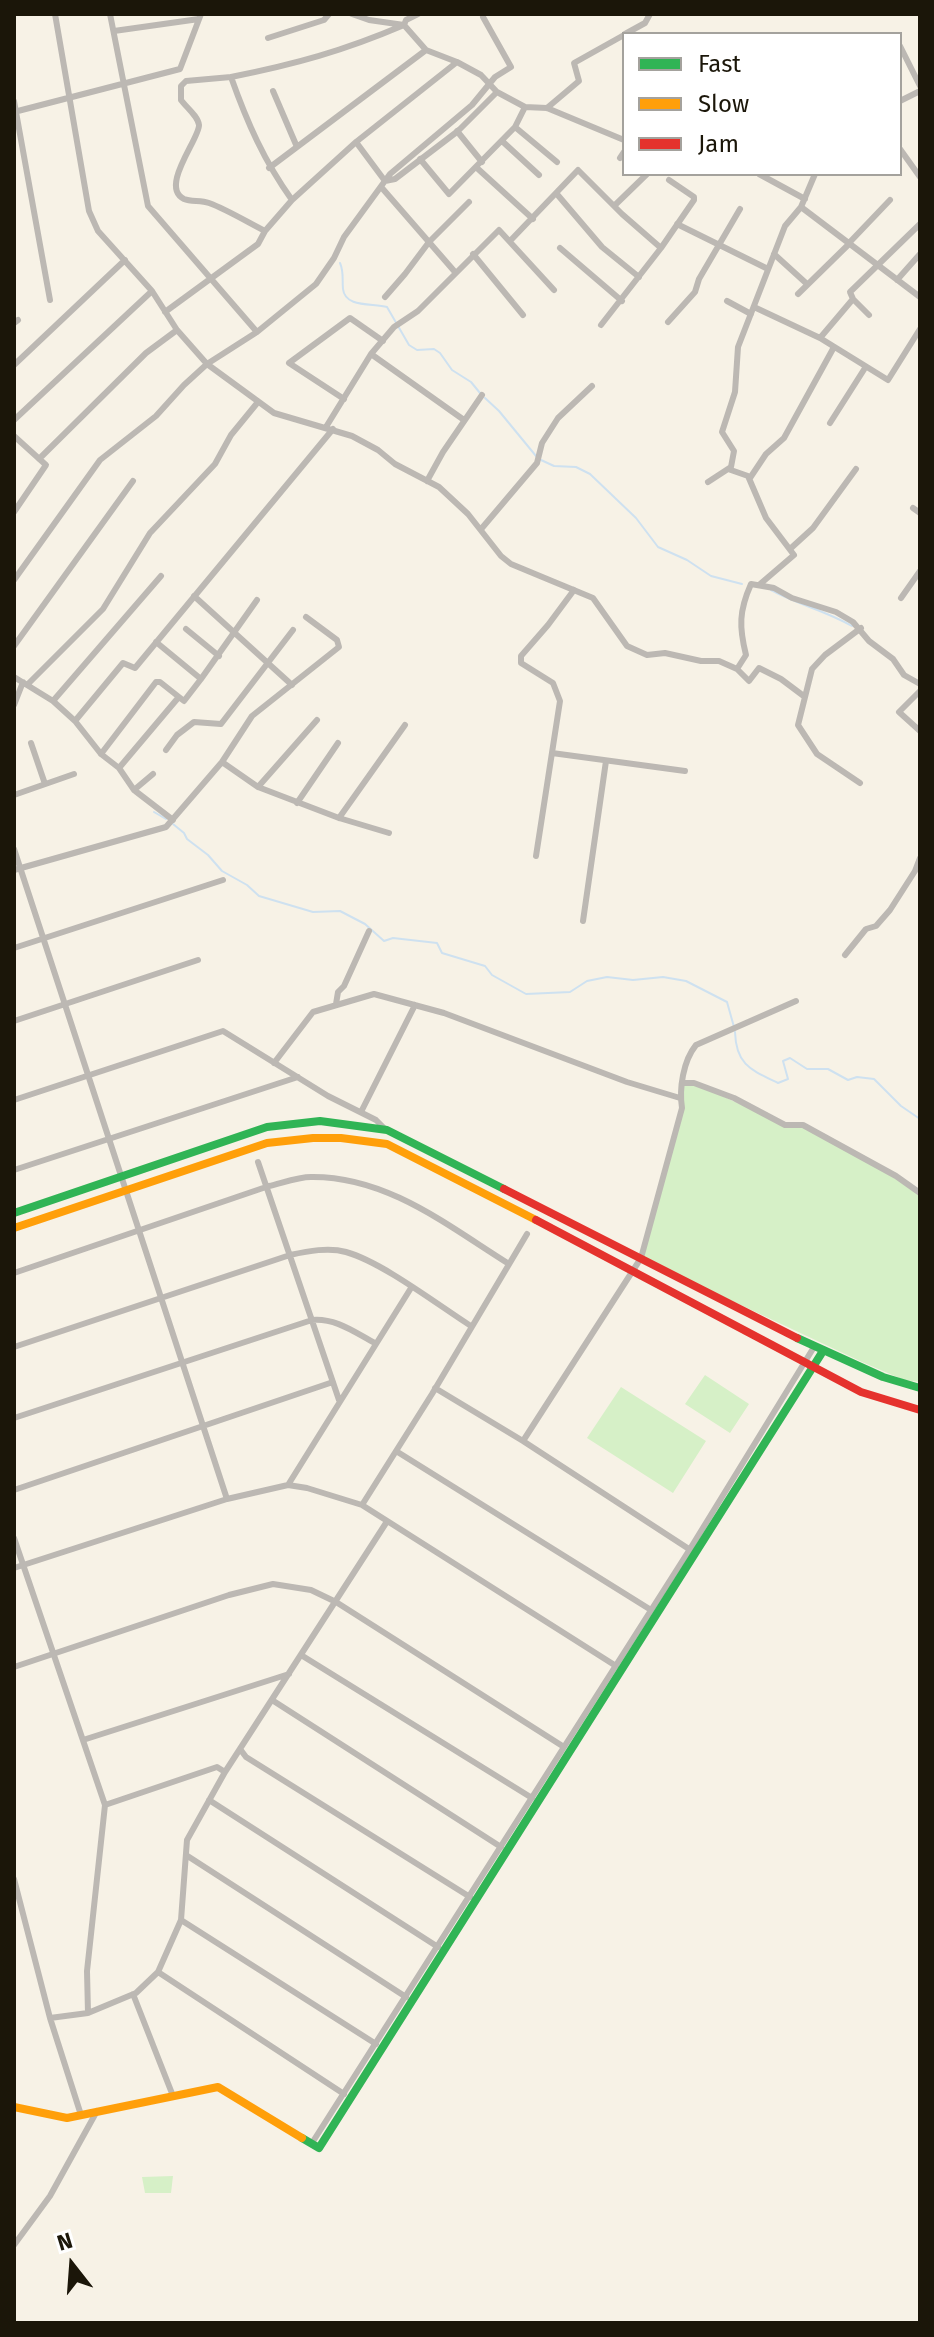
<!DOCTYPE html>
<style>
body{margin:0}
#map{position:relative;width:934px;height:2337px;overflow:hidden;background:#f7f2e6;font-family:"Fira Sans",sans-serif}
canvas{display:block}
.frame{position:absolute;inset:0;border:16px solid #1b1609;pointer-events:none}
.legend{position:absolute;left:622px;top:32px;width:280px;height:144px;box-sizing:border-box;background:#fff;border:2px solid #a4a29d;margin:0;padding:10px 14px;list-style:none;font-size:24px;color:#1b1609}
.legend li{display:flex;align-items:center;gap:16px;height:40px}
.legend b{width:40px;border:2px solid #a4a29d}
.north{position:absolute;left:32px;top:2225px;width:80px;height:80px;-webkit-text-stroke:6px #fff;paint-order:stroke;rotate:343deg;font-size:22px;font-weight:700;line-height:32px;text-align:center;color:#1b1609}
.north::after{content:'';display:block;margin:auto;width:28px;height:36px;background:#1b1609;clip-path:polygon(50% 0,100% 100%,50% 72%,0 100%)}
</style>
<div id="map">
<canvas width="934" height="2337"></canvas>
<div class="frame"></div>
<ul class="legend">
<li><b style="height:10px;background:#30b455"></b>Fast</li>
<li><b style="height:10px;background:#ff9f0a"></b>Slow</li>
<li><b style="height:10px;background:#e5322d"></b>Jam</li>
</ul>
<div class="north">N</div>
</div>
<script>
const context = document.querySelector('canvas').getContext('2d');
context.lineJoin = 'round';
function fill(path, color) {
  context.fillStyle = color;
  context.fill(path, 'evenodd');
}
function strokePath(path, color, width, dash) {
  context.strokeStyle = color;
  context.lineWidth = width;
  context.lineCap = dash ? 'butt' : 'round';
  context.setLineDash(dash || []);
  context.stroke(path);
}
const green = new Path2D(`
 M682,1083h12l91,42h18l117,68v189l-16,-2 -42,-18 -221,-104 41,-150z
 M705,1375l44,29 -19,29 -45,-29z
 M621,1387l85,54 -33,52 -86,-55z
 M173,2176l-2,17h-26l-3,-16z`);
const stream = new Path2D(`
 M340,263c4,9 2,16 3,26 2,19 30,14 44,18l22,38 8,5 17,-1 6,4 12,17 19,12 9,11
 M485,398l14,13 37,45
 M541,460l13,6 22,1 14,7 46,44 22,29 29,13 24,16 31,8
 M771,590c26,14 55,21 81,36
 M154,812l12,7
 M173,824l11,9 3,6 21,16 14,16 25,14 12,11 54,16 27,-1 25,13 19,17 9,-3 44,5 5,10 43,13 7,9 34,19 44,-2 17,-11 20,-4 26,3 30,-3 23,4 41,21 7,25
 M735,1032c1,33 16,38 43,51l10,-4 -5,-18 7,-3 17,11h21l20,11 9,-3 17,2 27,27 19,13`);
const street = new Path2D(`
 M55,14l34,197 9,20 54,60 25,39 30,34 67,49 78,23 26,14 17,14 44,23 29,27 33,42 10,8 82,34 34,48 20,9 18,-2 36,8h18l18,8 12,12 10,-13 22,11 24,18
 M110,14l38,192 109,126
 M352,14l17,6 35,5 2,-5 12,-6
 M114,31l85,-12
 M625,34l20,-11 5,-9
 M268,38l56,-18 5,-6
 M900,46l20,40
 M457,62l24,13 16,17 28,15 22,1 77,32
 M231,77l-45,4 -5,5v14c5,7 17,16 18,25 1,13 -40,62 -15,74 7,3 17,1 25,4 19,7 38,19 56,28
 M273,91l24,56
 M14,101l36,199
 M900,101l20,-10
 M547,108l32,-27 -5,-18 50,-28
 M14,112l166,-43 21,-55
 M515,127l42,35
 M457,131l25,31
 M502,141l37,34
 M356,142l29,39 10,-2 63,-48 39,-39
 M900,149l20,28
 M620,158l4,-6
 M420,159l29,35 66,-67 10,-20
 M269,168l157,-118
 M477,168l56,51
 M759,174l46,25
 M382,188l73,84
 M556,193l46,54 37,30
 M614,206l33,-32
 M801,207l119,90
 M677,224l91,45
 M510,241l68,-71 44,44 39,34
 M849,243l41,-43
 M560,248l62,53
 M473,254l50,61
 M774,254l33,30
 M897,280l23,-26
 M798,294l50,-49
 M385,297l20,-23 24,-32 40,-40
 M853,299l16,16
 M727,301l24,13
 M754,307l66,31 68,42 32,-51
 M165,312l93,-68 7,-13 27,-31 64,-58 101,-80 -31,-12 -22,-25c-61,26 -108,39 -173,52 16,45 33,84 61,123
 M668,322l27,-30 4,-13 41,-70
 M14,323l4,-3
 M601,325l60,-77 33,-48v-3l-25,-17
 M820,338l33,-39 -3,-7 70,-68
 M371,354l93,66
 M14,365l111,-105
 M344,399l-55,-36 61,-45 33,23
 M14,420l138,-129
 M830,423l35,-55
 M326,427l45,-73 23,-27 24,-16 81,-81 55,60
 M14,436l32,29 -32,47
 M39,459l107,-106 31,-23
 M728,469l20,7 18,42 28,37 -35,30
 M750,478l16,-24 18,-16 50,-91
 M427,481l16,-29 39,-57
 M708,482l23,-15 3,-16 -12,-19 13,-40 3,-45 47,-121 16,-19 14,-33
 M913,508l7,5
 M482,528l55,-65 5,-20 16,-25 34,-32
 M790,549l23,-21 43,-59
 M14,580l86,-120 56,-44 28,-31 23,-21 50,-32 59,-48 18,-26 10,-21 46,-63 82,-69 23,-28 16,-10 -28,-50
 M194,596l98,89
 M901,598l19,-27
 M186,629l33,27
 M156,642l45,37 56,-79
 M14,646l119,-165
 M737,669l9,-14c-7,-28 -7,-44 5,-71l23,4 18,10 44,14 17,10 16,19 24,18 11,16 16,9
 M14,677l39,24 22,20 26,33 18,14 15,22 39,30
 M28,684l75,-75 47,-76 65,-69 16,-29 27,-33
 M920,691l-21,21 21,19
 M53,701l108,-125
 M14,705l9,-23
 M75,721l48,-58 12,5 198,-239
 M31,743l14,41
 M166,750l11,-15 17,-13 27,2 72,-94
 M552,753l133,18
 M101,754l55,-72h4l24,19 17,-22
 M222,762l36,25 81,31 50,15
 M119,768l59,-70
 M860,783l-43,-29 -19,-29 14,-56 13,-14 36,-27
 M258,787l59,-67
 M134,790l19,-16
 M14,795l60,-21
 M297,803l41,-60
 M339,818l66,-93
 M14,849l213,650
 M536,856l24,-155 -7,-18 -32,-20v-7l27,-31 26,-35
 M14,870l152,-43 56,-65 30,-46 87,-69 -2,-7 -31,-23
 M583,921l23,-160
 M14,948l209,-68
 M845,955l21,-26 10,-3 14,-16 25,-39 5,-13
 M336,1004l2,-12 6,-6 25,-55
 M14,1021l184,-61
 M274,1063l39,-51 61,-18 70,19 183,69 53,16
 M682,1083h12l40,15 51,27h18l93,51 24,17
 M14,1100l209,-69 105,65 48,24 8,8
 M361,1112l54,-107
 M258,1162l81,238
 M14,1170l284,-93
 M14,1273l255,-87c13,-3 29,-9 42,-9 76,-1 137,49 198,87
 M14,1347l276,-92c18,-4 39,-8 56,-3 36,10 92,53 125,74
 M435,1388l88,53 169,110
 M14,1418l298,-98c24,-2 42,12 63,23
 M523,1441l118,-183 41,-150c-3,-19 1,-47 14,-63l100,-44
 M396,1451l255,159
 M288,1485l123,-197
 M14,1490l319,-108
 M362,1505l70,-111 95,-160
 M14,1538l91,267 -18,166 1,42
 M14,1568l213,-69 61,-14 19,3 55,17 254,161
 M301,1655l231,143
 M14,1667l215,-72 44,-11 38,6 25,12 228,145
 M272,1700l229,147
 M83,1740l206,-66
 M240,1749l6,8 224,140
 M209,1800l229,147
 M105,1805l112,-38 8,5
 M186,1855l220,142
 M14,1879l36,139 31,97
 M181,1920l195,124
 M158,1972l186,122
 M133,1994l40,102
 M50,2018l38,-5 48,-20 22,-21 23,-52 6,-80 38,-68 161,-249
 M312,2143l378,-594 124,-202
 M14,2245l36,-49 47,-85`);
const fast = new Path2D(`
 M14,1213l253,-86 53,-6 67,9 117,59
 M797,1338l86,39 37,11
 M302,2138l17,10 504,-797`);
const slow = new Path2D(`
 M14,1228l253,-85 46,-5h28l46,6 149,76
 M14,2107l53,11 151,-31 84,51`);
const jam = new Path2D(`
 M504,1189l293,149
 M536,1220l325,172 59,18`);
fill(green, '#d6f0c7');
strokePath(stream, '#cee1f0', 2);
strokePath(street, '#bcb8b3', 6);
strokePath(fast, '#30b455', 8);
strokePath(slow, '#ff9f0a', 8);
strokePath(jam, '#e5322d', 8);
</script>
